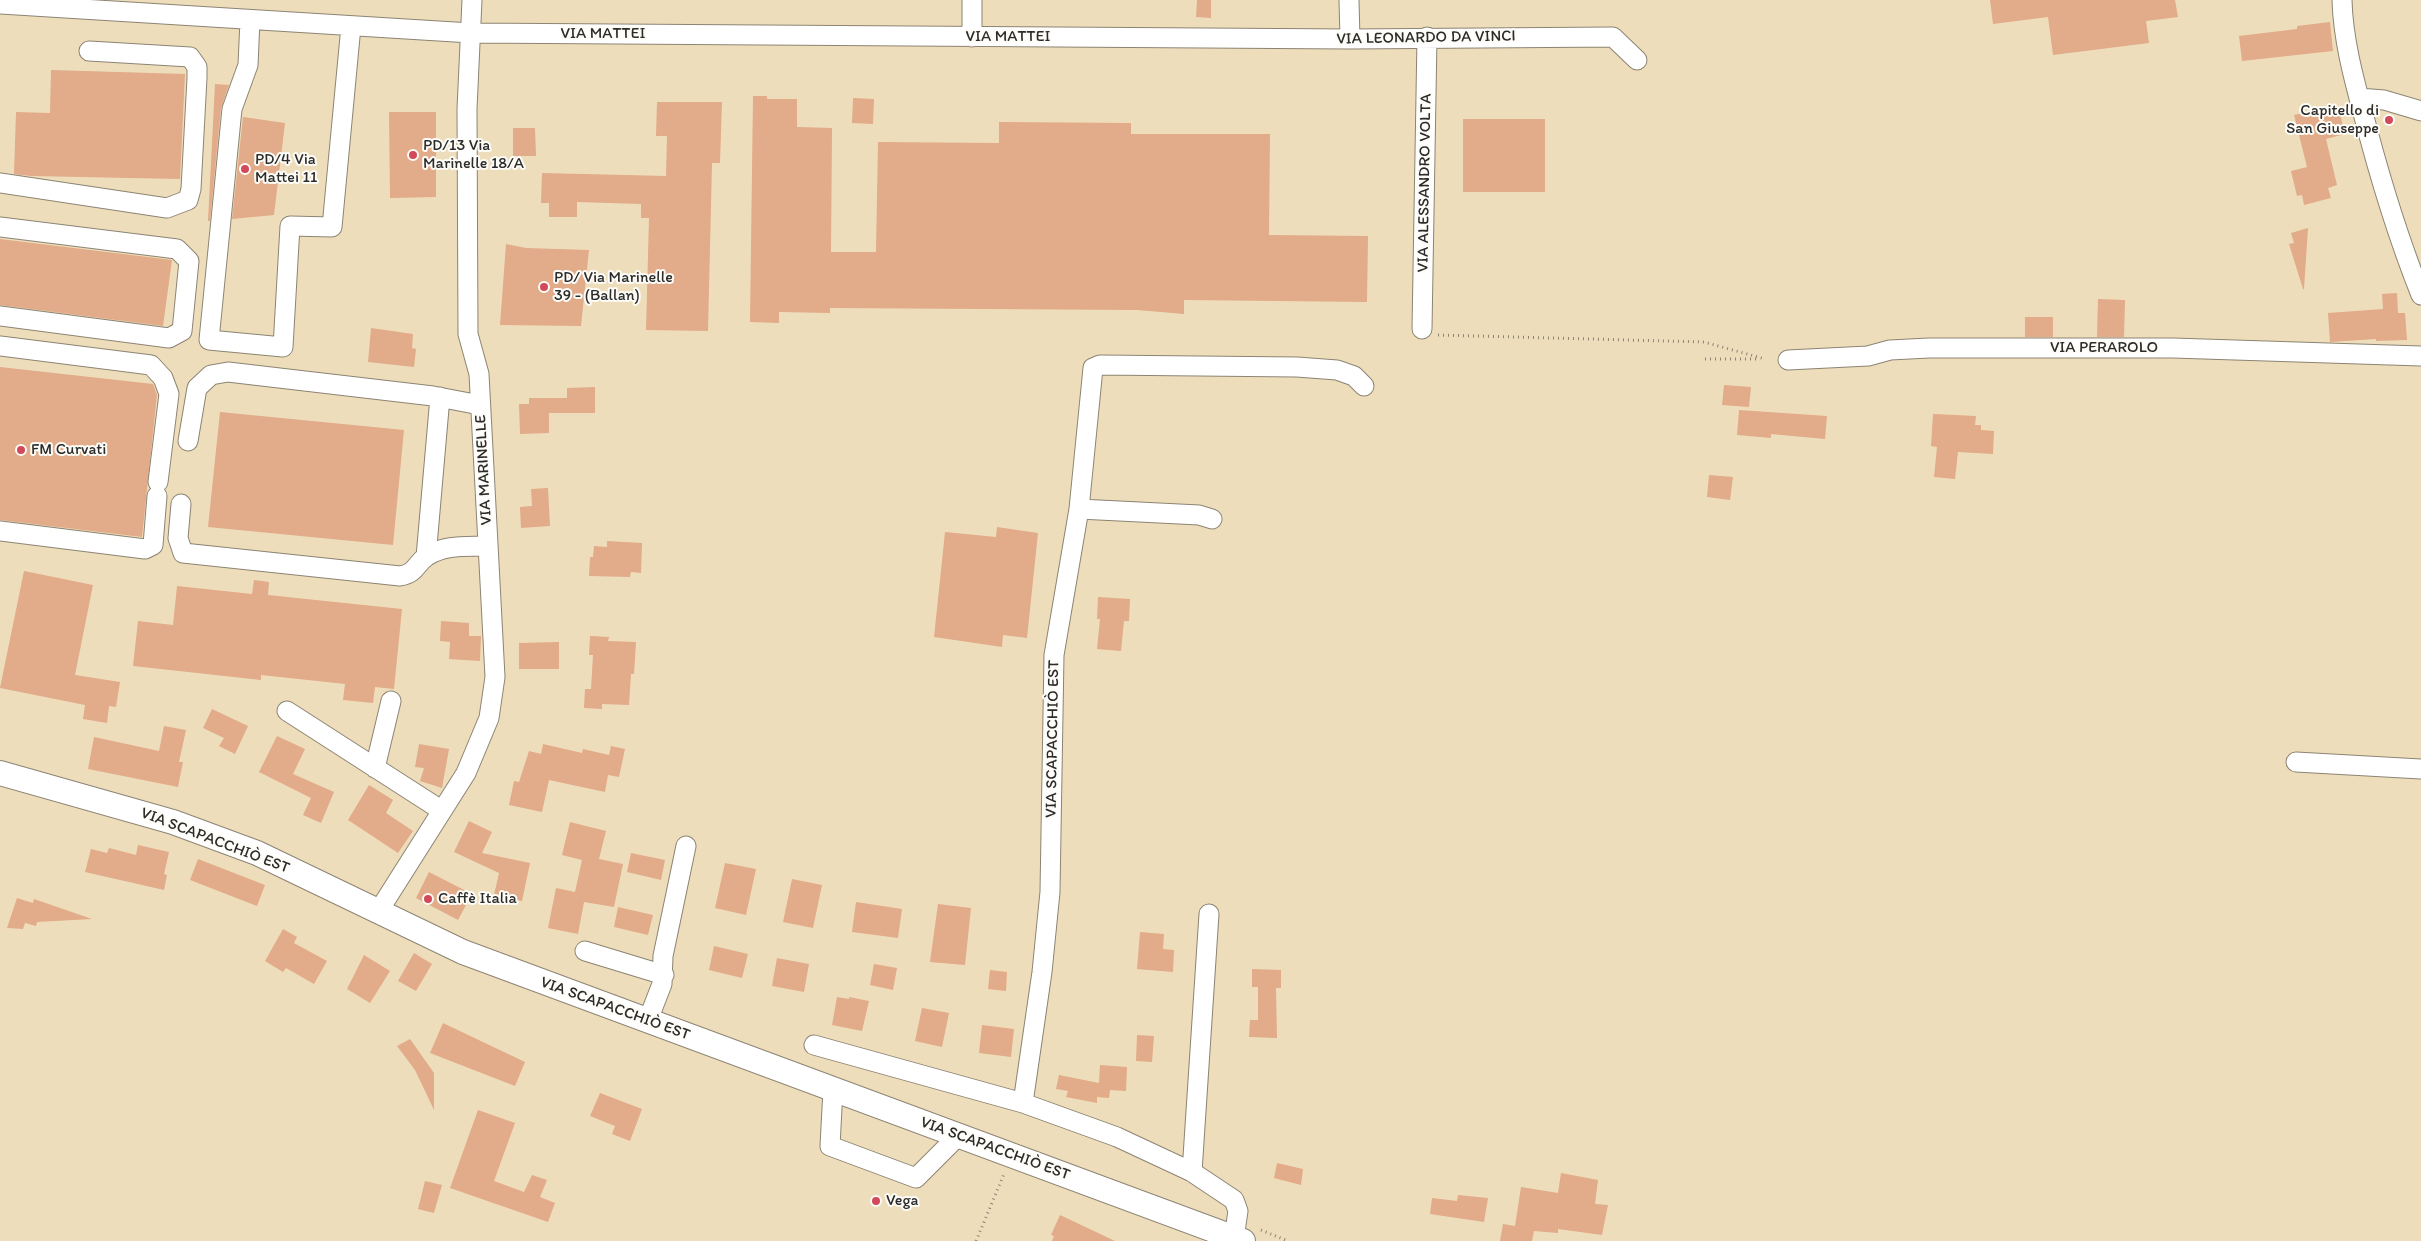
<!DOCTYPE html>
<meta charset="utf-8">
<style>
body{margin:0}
canvas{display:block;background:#edb}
</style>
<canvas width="2421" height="1241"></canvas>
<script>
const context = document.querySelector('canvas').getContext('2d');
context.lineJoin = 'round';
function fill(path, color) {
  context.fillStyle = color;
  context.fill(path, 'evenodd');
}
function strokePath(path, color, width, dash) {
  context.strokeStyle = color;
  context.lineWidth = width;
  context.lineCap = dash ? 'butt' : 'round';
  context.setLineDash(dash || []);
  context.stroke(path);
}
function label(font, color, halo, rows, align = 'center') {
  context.font = font + ' Itim,sans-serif';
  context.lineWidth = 4;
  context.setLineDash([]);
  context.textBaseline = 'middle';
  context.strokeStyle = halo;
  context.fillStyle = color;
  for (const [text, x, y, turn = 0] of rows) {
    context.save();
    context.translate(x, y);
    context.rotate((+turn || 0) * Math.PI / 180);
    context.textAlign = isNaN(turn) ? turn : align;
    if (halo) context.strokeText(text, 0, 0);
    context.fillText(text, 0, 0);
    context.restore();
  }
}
const building = new Path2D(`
 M1197,0h14v18l-15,-1z
 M1990,0h185l3,17 -32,4 3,22 -96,12 -5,-38 -55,7z
 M2330,22l3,29 -91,10 -3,-25 58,-7v-3z
 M51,70l134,4 -5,105 -149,-3 -17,-2 2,-62 34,1z
 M215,84l14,1 -8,23 -11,113h-2z
 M753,96h14v3h30v28l35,1 -1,124h45l2,-110 121,1v-21l132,1v11h139l-1,101 99,1 -1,66 -183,-2v14l-47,-4 -307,-2v5l-51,-1v11l-29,-1z
 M853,98l21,1 -1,25 -21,-1z
 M657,102h65l-2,61h-8l-4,168 -62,-1 3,-112h-8v-14l-64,-2v15h-28v-14h-8l1,-30 124,3 1,-40h-11z
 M2338,106l7,28 -19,5 11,46 -9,3 3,10 -27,7 -2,-10 -5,1 -6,-25 16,-4 -13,-52z
 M389,112h47v85l-46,1z
 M243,117l42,6 -11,92 -42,4z
 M1463,119h82v73h-82z
 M513,128h22l1,28h-23z
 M2308,228l-4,61h-1l-14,-45 5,-1 -3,-10z
 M0,239l172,21 -9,66 -163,-21z
 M506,244l20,4 63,2 -8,76 -81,-1z
 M2397,293l1,20h7l2,27 -31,1v-2l-46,3 -2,-29 55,-4 -1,-15z
 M2098,299l27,1 -1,37h-27z
 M2025,317h28v20h-28z
 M371,328l42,6 -1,14 4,1 -2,18 -46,-5z
 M0,367l153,17 4,11 -15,142 -142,-17z
 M1724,385l27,2 -2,20 -27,-2z
 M595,387v26h-46v20l-29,1 -1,-30h10v-6h38v-10z
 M1739,410l88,6 -2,23 -54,-5v4l-34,-3z
 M220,412l184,18 -11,115 -185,-18z
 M1933,414l43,2 -1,9h6v5l13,1 -1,23 -35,-2 -3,27 -21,-2 3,-30 -6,-1z
 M1709,475l24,2 -3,23 -23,-3z
 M548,488l2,38 -29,2 -1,-21 12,-1 -1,-17z
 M997,527l41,6 -11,105 -24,-3 -1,12 -68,-10 11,-105 51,5z
 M607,541l35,2 -1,30 -10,-1 -1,5 -41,-1 1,-19h3l1,-11 13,1z
 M24,571l69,14 -18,90 45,7 -4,25 -7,-1 -2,17 -24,-4 2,-14 -85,-17z
 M254,580l15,2 -1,13 134,14 -8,80 -19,-2 -2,16 -30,-3 2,-16 -84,-9v5l-128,-14 5,-45 35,4 4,-39 75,8z
 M1098,597l32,2 -1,22h-5l-3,30 -24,-2 3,-30h-3z
 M441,621l28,2v13h12l-1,25 -31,-2 1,-17 -10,-1z
 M590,636l19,1 -1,4 28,1 -2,32h-3l-2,31 -27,-1v5l-18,-1 1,-19h6l2,-34h-4z
 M559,642v27h-40v-26z
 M212,709l36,17 -13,28 -16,-8 5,-8 -21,-10z
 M164,726l22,4 -7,32h4l-5,25 -90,-18 6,-32 65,14z
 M277,736l28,13 -12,25 41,18 -13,31 -18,-8 8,-17 -52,-26z
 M419,744l30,5 -7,39 -22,-7 4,-13 -9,-1z
 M543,744l39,9 1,-4 26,6 2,-9 14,3 -6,28 -11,-2 -3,17 -56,-12 -7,32 -33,-7 5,-24 5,1 10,-31 12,3z
 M369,785l24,15 -7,13 27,18 -15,22 -50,-33z
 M469,821l23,11 -10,21 48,10 -8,38 -28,-6 5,-22 -45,-21z
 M570,822l36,9 -7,28 24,5 -9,43 -30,-5 -6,32 -30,-6 8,-40 19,4 7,-32 -20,-5z
 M138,845l31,7 -5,22 3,1 -3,15 -79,-18 6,-23 16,4 2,-5 27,7z
 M631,853l34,7 -4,20 -34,-8z
 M198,859l67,26 -8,21 -67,-26z
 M725,863l31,6 -10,46 -31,-7z
 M429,872l43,22 -14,26 -42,-22z
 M792,879l30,6 -9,43 -30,-6z
 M17,898l16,5 1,-4 58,20 -55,3 -1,4 -11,-3 -2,6 -16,-1z
 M856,902l46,7 -4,29 -46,-6z
 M938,904l33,4 -6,57 -35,-3z
 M618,907l35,8 -5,20 -34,-8z
 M283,929l14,8 -3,6 33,18 -13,23 -28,-16 -3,4 -18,-11z
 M1140,932l24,2 -1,15 11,1 -1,22 -36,-3z
 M714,946l34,8 -6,24 -33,-8z
 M414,953l18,11 -16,27 -18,-10z
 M364,955l26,16 -20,32 -23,-14z
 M777,958l32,6 -5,28 -32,-6z
 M874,964l23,4 -4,22 -23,-5z
 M1252,969l29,1v18h-5l1,50 -28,-1 1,-17h8v-33h-6z
 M990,970l17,2 -1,19 -18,-2z
 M837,997l12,2v-2l20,4 -7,30 -30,-6z
 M922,1008l27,5 -7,34 -27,-6z
 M443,1023l82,39 -10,24 -85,-33z
 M982,1025l32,4 -3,28 -32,-4z
 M1137,1035l17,1 -2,26 -16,-1z
 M410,1039l24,34v37l-19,-40 -18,-24z
 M1100,1065l27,2 -1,24 -16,-1 -1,8 -12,-1v6l-31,-6 2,-6 -12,-2 3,-14 40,8z
 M600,1093l42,16 -12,32 -18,-7 3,-8 -25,-10z
 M478,1110l37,13 -21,58 30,11 8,-17 15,5 -7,17 15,6 -7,19 -98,-34z
 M1277,1163l26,6 -2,16 -27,-7z
 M1561,1173l37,7 -3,24 13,1 -6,30 -44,-6v4l-24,-2 -2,10h-32l3,-17 12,2 6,-39 37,6z
 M425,1181l17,4 -8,28 -16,-4z
 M1458,1195l30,3 -4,24 -54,-8 2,-16 25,3z
 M1060,1215l55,26h-63l2,-5 -3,-1z`);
const path = new Path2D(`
 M1438,335l266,7 61,17
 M1705,359h55
 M1261,1230l27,11
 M976,1241l28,-67`);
const minor = new Path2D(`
 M1349,0l1,39
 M2342,0c1,38 11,76 21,113 16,62 34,122 58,182
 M0,4l471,29 879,6 263,-2 24,23
 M250,20l-2,45 -16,44 -23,231 74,7 7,-121 42,1 19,-201
 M972,37v-37
 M2359,98l25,2 37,11
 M0,183l167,25 21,-8 3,-11 6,-111v-11l-7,-10 -101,-6
 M0,227l177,22 12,12 -7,70 -13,7 -169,-22
 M1422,329l5,-292
 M0,346l151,19 12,13 6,16 -11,88
 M1788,360l80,-4 22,-6 39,-2h244l248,8
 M188,441l9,-53 14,-13 17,-3 205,24 47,9
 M181,504l-3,34 5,15 217,23c17,-3 15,-12 27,-20 19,-12 40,-9 61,-10
 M1079,509l14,-141 7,-3 197,2 40,3 17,6 10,10
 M0,531l145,18 8,-4 4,-49
 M426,557l14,-160
 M287,711l154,99
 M2296,762l125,7
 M375,768l16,-67
 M378,912l88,-139 23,-55 6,-41 -16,-303 -11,-40 -1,-225 5,-109
 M585,951l79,24
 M648,1020l14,-36 1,-28 23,-110
 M814,1045l209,58 94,34 75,35 42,28 4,11 -4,27
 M833,1089l-3,57 86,32 42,-42
 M1023,1103l19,-131 8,-80 4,-237 25,-146 120,6 13,4
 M1192,1172l17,-258`);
const major = new Path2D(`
 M0,773l173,49 84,31 206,99 780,289`);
const markers = [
 [2389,120,5,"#d1495b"],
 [413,155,5,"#d1495b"],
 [245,169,5,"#d1495b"],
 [544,287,5,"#d1495b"],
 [21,450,5,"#d1495b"],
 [428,899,5,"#d1495b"],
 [876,1201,5,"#d1495b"]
];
const streetNames = [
 ["VIA MATTEI",603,34],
 ["VIA MATTEI",1008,37],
 ["VIA LEONARDO DA VINCI",1426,38,-1],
 ["VIA ALESSANDRO VOLTA",1425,183,-89],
 ["VIA PERAROLO",2104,348],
 ["VIA MARINELLE",484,470,-93],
 ["VIA SCAPACCHIÒ EST",1053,739,-89],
 ["VIA SCAPACCHIÒ EST",215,841,21],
 ["VIA SCAPACCHIÒ EST",615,1009,20],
 ["VIA SCAPACCHIÒ EST",995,1149,20]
];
const poiNames = [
 ["Capitello di",2379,111,"right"],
 ["San Giuseppe",2379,129,"right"],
 ["PD/13 Via",423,146],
 ["Marinelle 18/A",423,164],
 ["PD/4 Via",255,160],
 ["Mattei 11",255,178],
 ["PD/ Via Marinelle",554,278],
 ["39 - (Ballan)",554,296],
 ["FM Curvati",31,450],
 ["Caffè Italia",438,899],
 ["Vega",886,1201]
];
fill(building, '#e2ab89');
strokePath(minor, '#8c8473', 21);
strokePath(major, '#8c8473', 26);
strokePath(path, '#8c8473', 3, [1, 4]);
strokePath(minor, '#fff', 19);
strokePath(major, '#fff', 24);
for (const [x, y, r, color] of markers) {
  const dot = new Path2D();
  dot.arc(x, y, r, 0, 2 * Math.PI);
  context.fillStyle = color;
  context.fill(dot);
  strokePath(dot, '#fdfcf7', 2);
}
label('16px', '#2b2b2b', '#fdfcf7', streetNames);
label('16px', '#2b2b2b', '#fdfcf7', poiNames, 'left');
</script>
